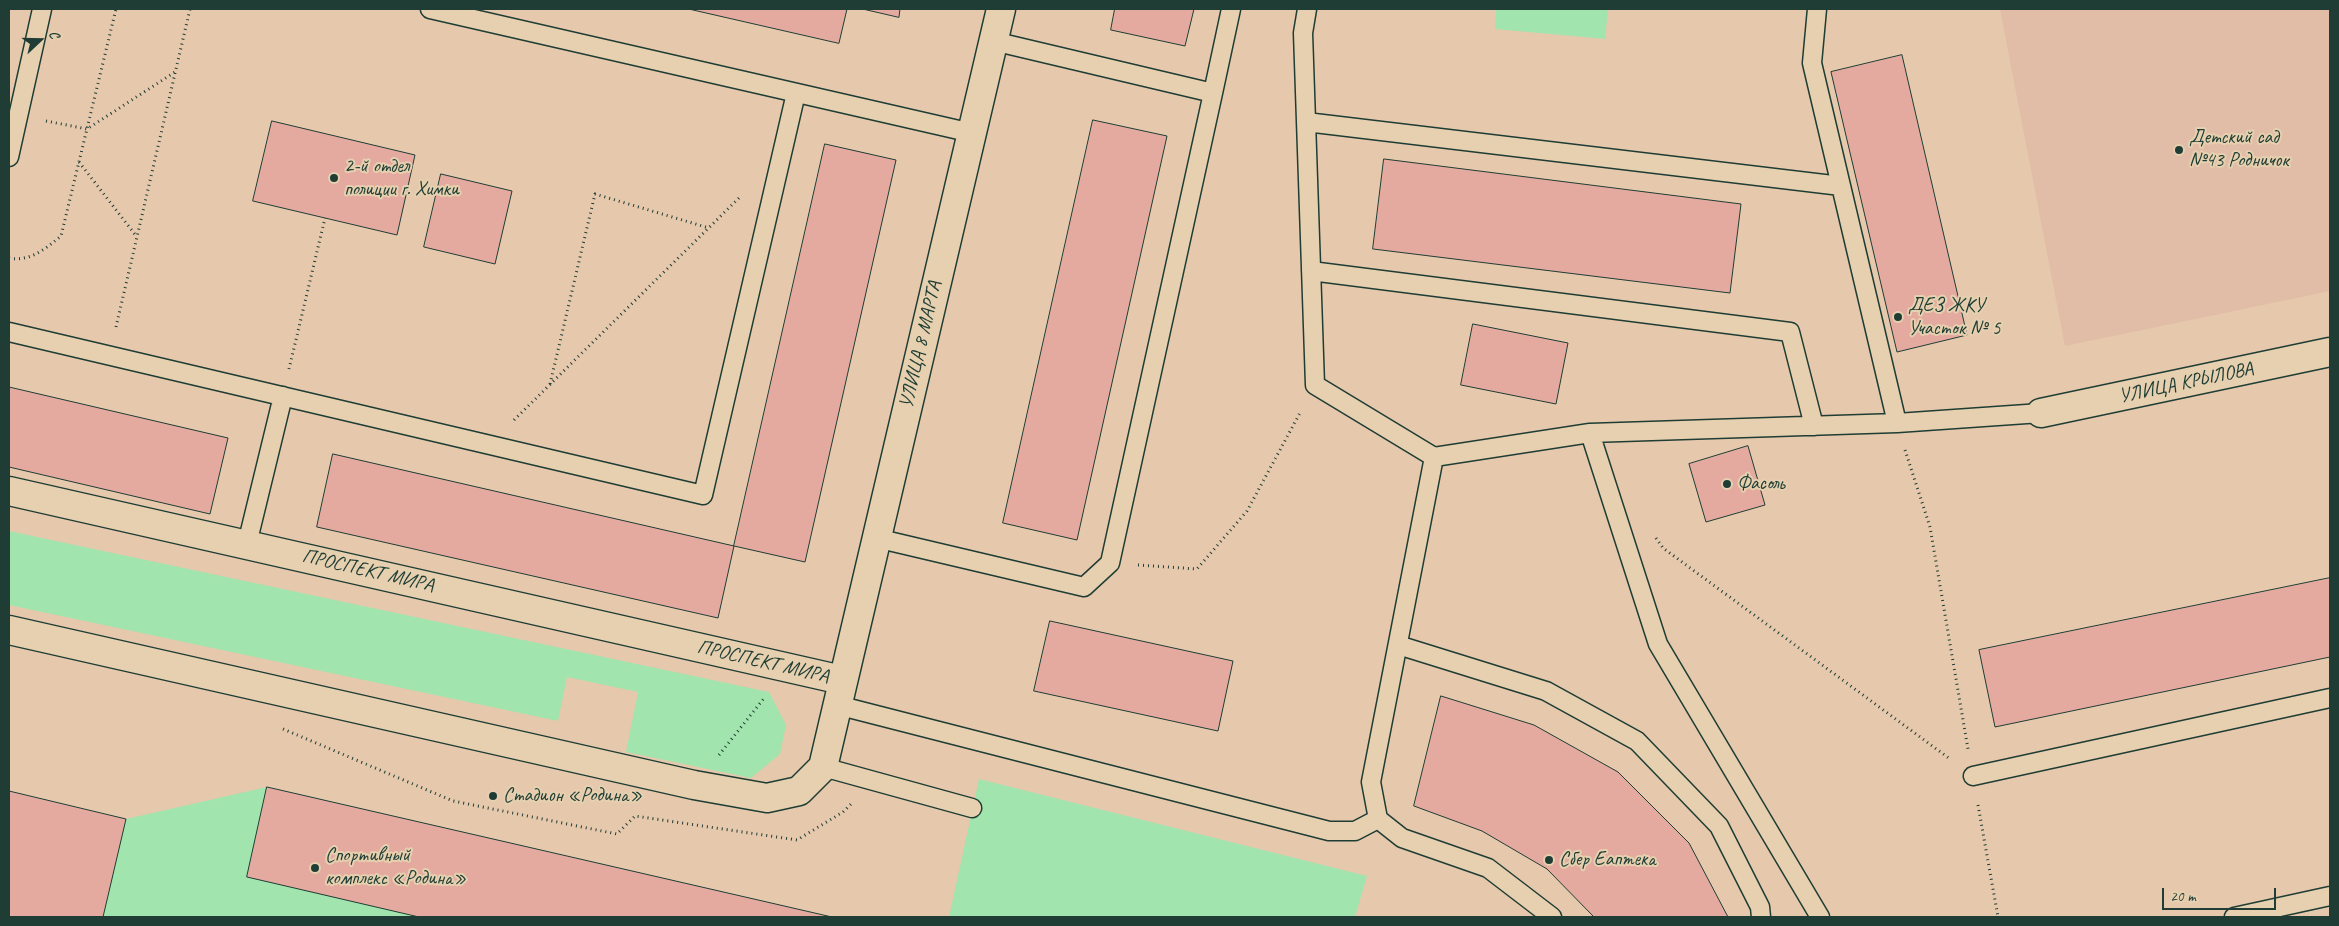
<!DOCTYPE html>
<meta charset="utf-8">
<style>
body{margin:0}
#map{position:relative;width:2339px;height:926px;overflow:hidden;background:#e6c8ac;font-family:Caveat,sans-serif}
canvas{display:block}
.frame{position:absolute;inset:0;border:10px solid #1f3d34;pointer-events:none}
.north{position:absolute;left:15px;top:15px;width:50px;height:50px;-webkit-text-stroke:4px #e6d0af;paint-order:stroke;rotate:69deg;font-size:14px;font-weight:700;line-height:20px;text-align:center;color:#1f3d34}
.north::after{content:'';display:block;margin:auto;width:18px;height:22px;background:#1f3d34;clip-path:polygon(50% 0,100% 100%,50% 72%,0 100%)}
.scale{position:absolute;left:2162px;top:888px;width:114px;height:22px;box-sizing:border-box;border:2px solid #1f3d34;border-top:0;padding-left:6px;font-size:15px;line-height:18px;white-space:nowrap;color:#1f3d34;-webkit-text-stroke:4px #e6d0af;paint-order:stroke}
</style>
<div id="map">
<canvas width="2339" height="926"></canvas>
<div class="frame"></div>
<div class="north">С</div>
<div class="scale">20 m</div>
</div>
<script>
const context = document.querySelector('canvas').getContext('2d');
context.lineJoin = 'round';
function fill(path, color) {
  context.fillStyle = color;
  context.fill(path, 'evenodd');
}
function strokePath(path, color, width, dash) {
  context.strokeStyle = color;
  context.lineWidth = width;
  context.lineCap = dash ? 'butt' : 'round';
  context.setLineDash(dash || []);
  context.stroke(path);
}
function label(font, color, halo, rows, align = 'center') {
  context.font = font + ' Caveat,sans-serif';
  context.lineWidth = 4;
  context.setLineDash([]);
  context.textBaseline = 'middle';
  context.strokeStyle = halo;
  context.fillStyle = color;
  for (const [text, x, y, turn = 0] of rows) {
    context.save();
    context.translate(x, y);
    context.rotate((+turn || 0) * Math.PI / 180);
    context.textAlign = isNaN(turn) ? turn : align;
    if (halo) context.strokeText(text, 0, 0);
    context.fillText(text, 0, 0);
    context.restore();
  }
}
const built = new Path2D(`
 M2000,9h330v282l-265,55z`);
const green = new Path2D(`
 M1496,9h112l-3,30 -110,-10z
 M9,531l760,161 17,33 -6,29 -29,24 -125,-26 12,-60 -71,-15 -9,44 -549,-116z
 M979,779l388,97 -12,41h-406z
 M267,787l565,130h-823v-126l117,28z`);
const building = new Path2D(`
 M689,9h158l-8,34z
 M863,9h37l-1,8z
 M1115,9h79l-9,37 -74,-16z
 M1902,55l65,280 -70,17 -66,-280z
 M1093,120l74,16 -90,404 -74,-17z
 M272,121l143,34 -18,80 -144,-34z
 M825,144l71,16 -91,402 -71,-16z
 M1384,159l357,45 -11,89 -357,-44z
 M441,174l71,17 -17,73 -71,-17z
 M1473,324l95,19 -12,61 -95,-19z
 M9,387l219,51 -18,76 -201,-47z
 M1748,446l17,59 -59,17 -17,-58z
 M333,454l401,92 -16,72 -401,-91z
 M2330,578v79l-335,70 -16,-77z
 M1050,621l183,40 -15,70 -184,-40z
 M1441,696l93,29 84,47 71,71 39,74h-134l-47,-48 -65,-38 -68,-25z
 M267,787l565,130h-413l-172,-40z
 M9,791l117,28 -23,98h-94z`);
const path = new Path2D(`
 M46,121l41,8 88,-57
 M79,162l58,75
 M9,258c21,4 36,-9 52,-22l55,-227
 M116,327l74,-318
 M289,369l36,-151
 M550,384l45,-190 114,34
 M514,420l227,-224
 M1905,450l25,77 38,222
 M1656,538l7,10 287,211
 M1138,565l59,4 50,-58 54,-100
 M283,729l170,72 164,33 18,-18 162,24 46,-28 8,-8
 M719,755l46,-58
 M1978,805l20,112`);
const lane = new Path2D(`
 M430,9l542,124
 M1307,9l-4,24 12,352 119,72 156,-24 307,-10 144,-10
 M1817,9l-5,54 85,360
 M1213,93l18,-84
 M1306,122l535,64
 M9,157l33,-148
 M1311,271l479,61 24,94
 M9,332l694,163 93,-402
 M1590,433l68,211 162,273
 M1434,457l-63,325 7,37 24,19 86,30 64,49
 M876,538l208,49 26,-24 103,-470 -220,-52
 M247,544l36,-148
 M1398,645l148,46 91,50 82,85 41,81 1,10
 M837,705l492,126h26l23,-12
 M823,767l149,41
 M1973,776l357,-78
 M2234,917l96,-21`);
const street = new Path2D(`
 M2041,413l289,-61`);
const secondary = new Path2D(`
 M9,491l833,189
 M9,630l685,155 73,13 32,-7 24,-24 178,-758`);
const markers = [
 [2179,150,5,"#1f3d34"],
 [334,178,5,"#1f3d34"],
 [1898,317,5,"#1f3d34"],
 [1727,484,5,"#1f3d34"],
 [493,796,5,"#1f3d34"],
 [1549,860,5,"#1f3d34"],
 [315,868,5,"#1f3d34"]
];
const poiNames = [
 ["Детский сад",2189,138],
 ["№43 Родничок",2189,161],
 ["2-й отдел",344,167],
 ["полиции г. Химки",344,190],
 ["ДЕЗ ЖКУ",1908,306],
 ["Участок № 5",1908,329],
 ["Фасоль",1737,484],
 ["Стадион «Родина»",503,796],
 ["Спортивный",325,856],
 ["комплекс «Родина»",325,879],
 ["Сбер Еаптека",1559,860]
];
const streetNames = [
 ["УЛИЦА 8 МАРТА",921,345,-77],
 ["УЛИЦА КРЫЛОВА",2186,383,-12],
 ["ПРОСПЕКТ МИРА",368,571,13],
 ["ПРОСПЕКТ МИРА",763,662,13]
];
fill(built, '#e1bca6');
fill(green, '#a1e4ae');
fill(building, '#e4aaa0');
strokePath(building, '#1f3d34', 1);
strokePath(lane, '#1f3d34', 21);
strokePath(street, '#1f3d34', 31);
strokePath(secondary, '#1f3d34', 31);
strokePath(path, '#1f3d34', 3, [1, 4]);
strokePath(lane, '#e6d0af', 18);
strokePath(street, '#e6d0af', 28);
strokePath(secondary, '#e6d0af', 28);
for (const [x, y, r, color] of markers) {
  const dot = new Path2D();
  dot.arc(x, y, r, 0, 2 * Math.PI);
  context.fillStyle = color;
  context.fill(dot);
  strokePath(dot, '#e6d0af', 2);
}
label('20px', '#1f3d34', '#e6d0af', poiNames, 'left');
label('20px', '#1f3d34', '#e6d0af', streetNames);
</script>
